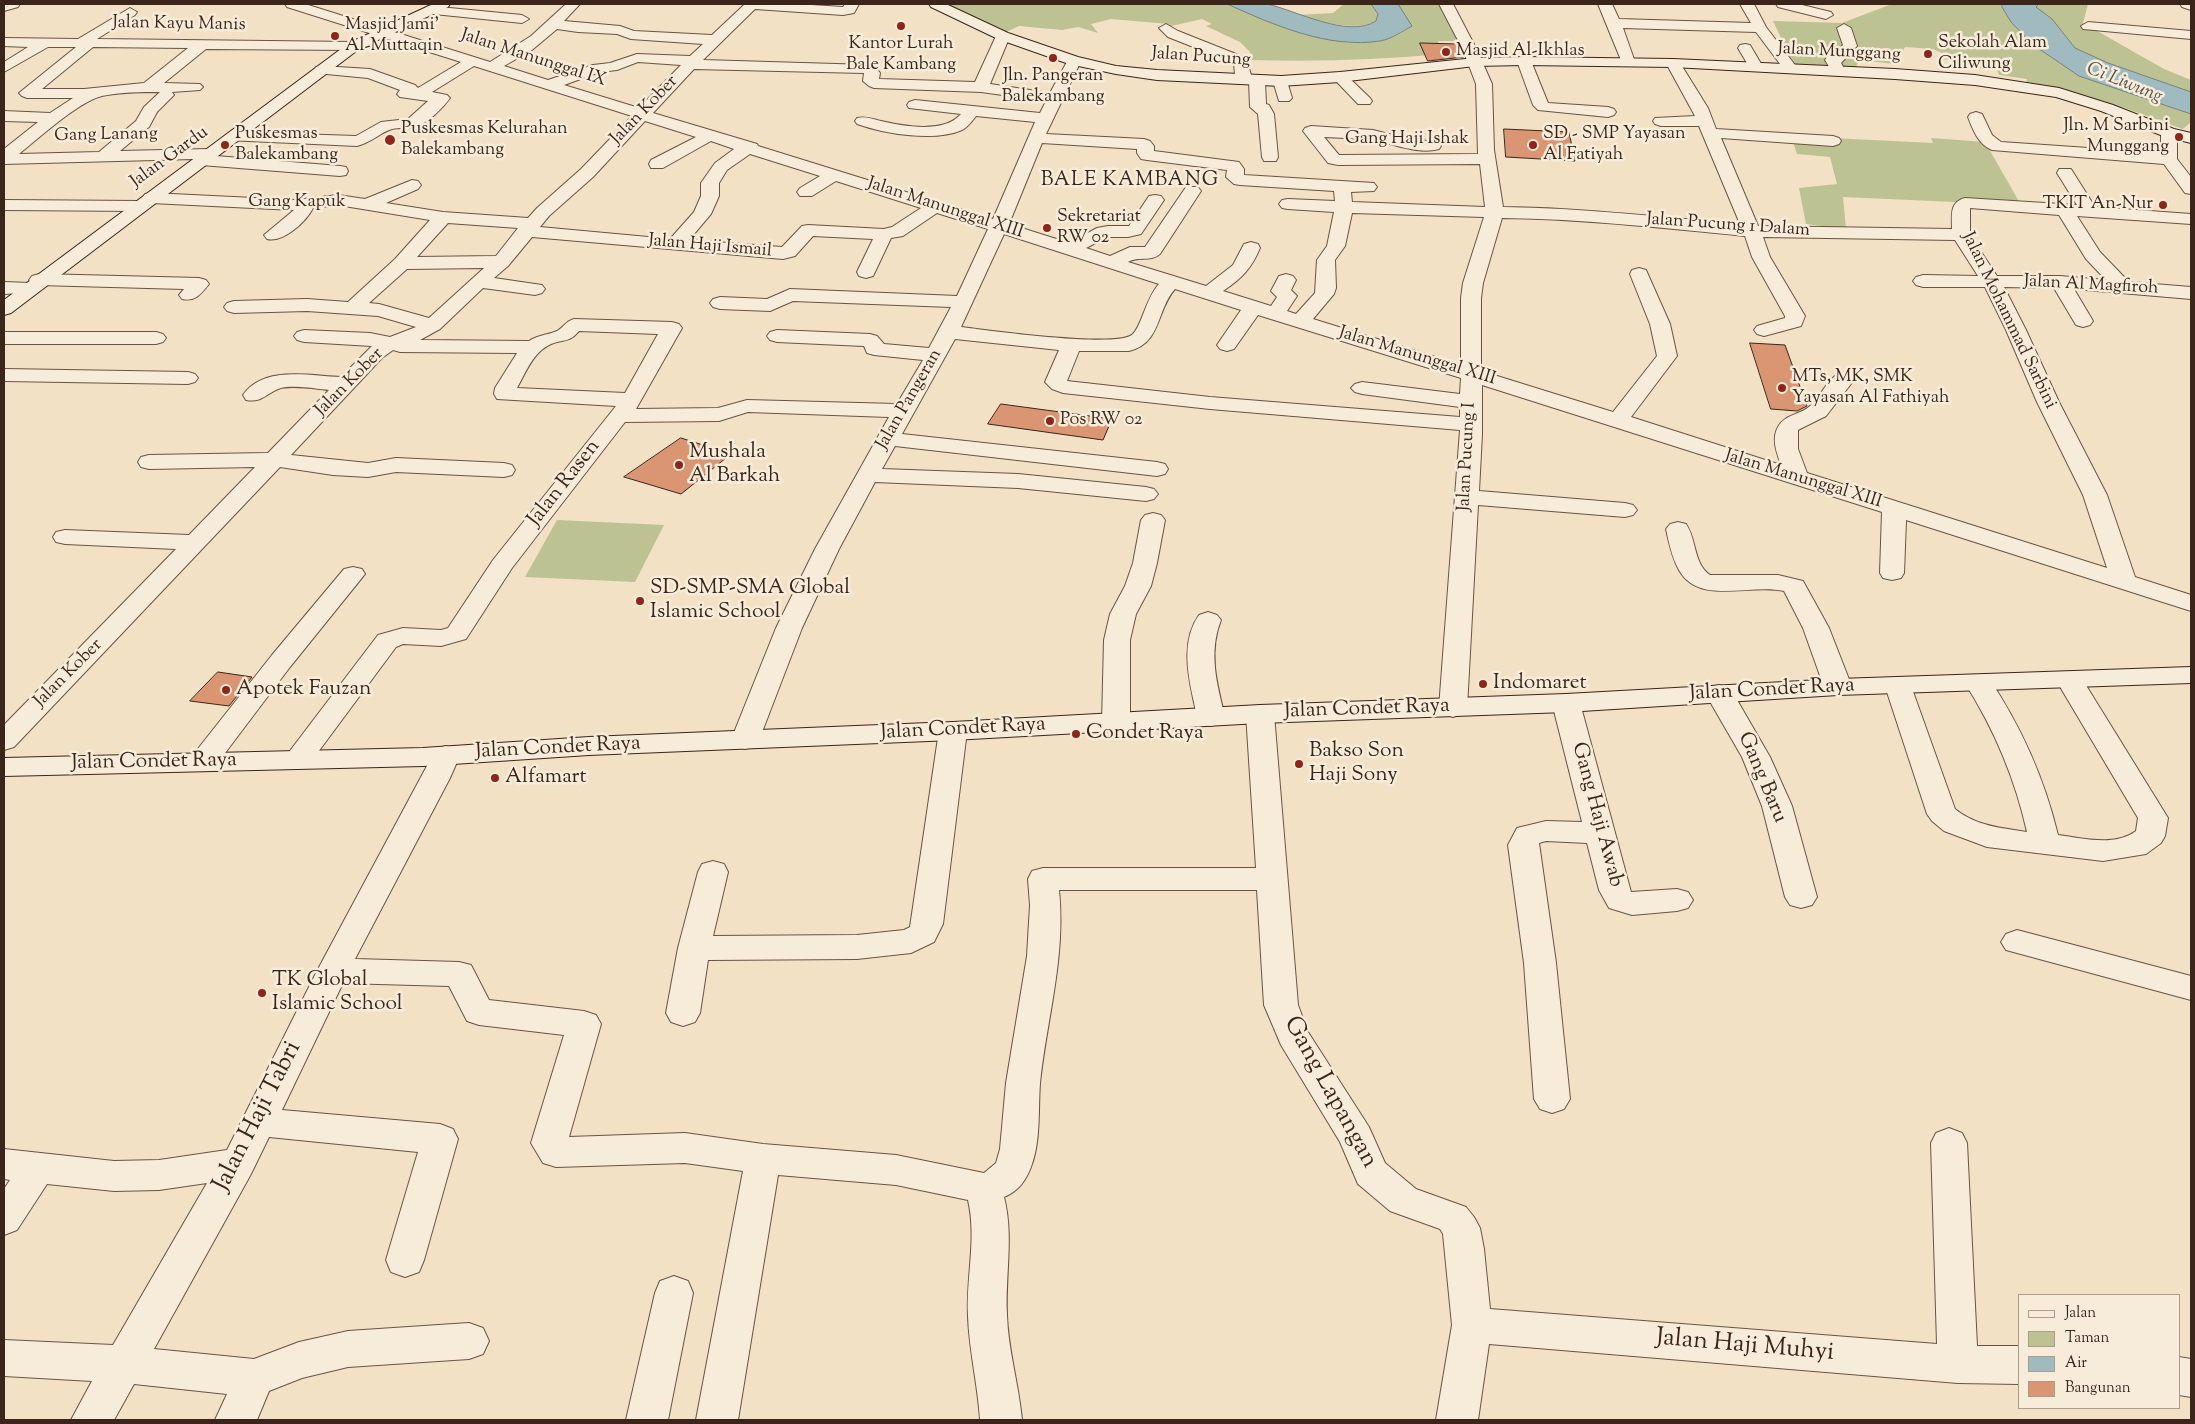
<!DOCTYPE html>
<style>
body{margin:0}
#map{position:relative;width:2195px;height:1424px;overflow:hidden;background:#f2e1c4;font-family:"Sorts Mill Goudy",serif}
canvas{display:block}
.frame{position:absolute;inset:0;border:5px solid #3b251a;pointer-events:none}
.legend{position:absolute;left:2018px;top:1294px;width:162px;height:115px;box-sizing:border-box;background:#f7ecd9;border:1px solid #ac9c8d;margin:0;padding:6px 9px;list-style:none;font-size:15px;color:#3b251a}
.legend li{display:flex;align-items:center;gap:10px;height:25px}
.legend b{width:25px;border:1px solid #ac9c8d}
</style>
<div id="map">
<canvas width="2195" height="1424"></canvas>
<div class="frame"></div>
<ul class="legend">
<li><b style="height:6px;background:#f7ecd9"></b>Jalan</li>
<li><b style="height:14px;background:#bdc292"></b>Taman</li>
<li><b style="height:14px;background:#a0bbbf"></b>Air</li>
<li><b style="height:14px;background:#da9572"></b>Bangunan</li>
</ul>
</div>
<script>
const context = document.querySelector('canvas').getContext('2d');
context.lineJoin = 'round';
function fill(path, color) {
  context.fillStyle = color;
  context.fill(path, 'evenodd');
}
function strokePath(path, color, width, dash) {
  context.strokeStyle = color;
  context.lineWidth = width;
  context.lineCap = dash ? 'butt' : 'round';
  context.setLineDash(dash || []);
  context.stroke(path);
}
function label(font, color, halo, rows, align = 'center') {
  context.font = font + ' "Sorts Mill Goudy",serif';
  context.lineWidth = 5;
  context.setLineDash([]);
  context.textBaseline = 'middle';
  context.strokeStyle = halo;
  context.fillStyle = color;
  for (const [text, x, y, turn = 0] of rows) {
    context.save();
    context.translate(x, y);
    context.rotate((+turn || 0) * Math.PI / 180);
    context.textAlign = isNaN(turn) ? turn : align;
    if (halo) context.strokeText(text, 0, 0);
    context.fillText(text, 0, 0);
    context.restore();
  }
}
const green = new Path2D(`
 M936,4h291l68,27 54,12 32,-2 17,-6 13,-8 -13,-23h54l8,37h-22l3,13c-63,6 -128,8 -192,6l1,-8 -10,-10 -34,-16 6,-2 -10,-5 -35,8 2,-3 -58,-5 -20,5 7,9 -20,-6 -16,3 -43,-4 -17,8z
 M1344,4h27l7,10 -2,7c-18,11 -58,1 -78,-6l35,-2z
 M1892,4h111l-1,3 9,15 21,22 47,32 112,38v8l-8,7c-53,-19 -101,-39 -158,-43l2,-7 -28,-4 -2,-5 -22,-2 -4,-6 -31,-3 2,-6 -9,-4 -28,-2 -10,17 -36,-4 -4,9 -61,-4 -21,-44 69,2z
 M2042,4h46l-5,19 81,46 27,11v12l-83,-29 -33,-15 -23,-29 -17,-12z
 M1791,136l142,7 -2,-5 54,4 36,63 -178,-8 3,32 -40,-5 -7,-36 38,-4 -7,-27 -33,-3z
 M557,520l107,5 -29,57 -110,-5z`);
const water = new Path2D(`
 M1227,4c13,0 27,-3 40,0 28,6 81,35 109,17l2,-7 -7,-10h27l14,22c-10,6 -21,13 -32,15 -52,8 -106,-16 -153,-37z
 M2003,4h36l-3,3 16,12 23,29 33,15 83,29v22l-112,-38 -47,-32 -21,-22 -9,-15z`);
const building = new Path2D(`
 M1420,43l38,1 6,13 -36,4z
 M1504,129l65,3 6,29 -69,-4z
 M1750,343l35,2 22,61 -10,5 -26,-2z
 M1001,404l111,15 -9,21 -115,-16z
 M681,438l50,16 -50,40 -57,-17z
 M218,672l34,5 -23,29 -39,-5z`);
const street = new Path2D(`
 M4,4h16l-2,3 -14,4z
 M285,4h20l185,58 41,-26 35,-32h14l-16,17 56,5 14,5 78,4 33,-31h51l47,3 2,-3h14l-5,9 -11,2 -88,-6 -52,51 166,5c6,1 7,3 11,8l-1,6 96,3 21,-46 7,-4 7,4 -20,48 60,9 19,-35h10l2,3 -35,73 98,5 6,2 4,5v5l85,11 5,7v6l130,8 3,4 -3,4 -23,1 1,10 133,5 -5,-43 -142,1 -10,-2 -25,-32 2,-3 6,-2 62,4 28,7 38,6 2,3 -2,3c-22,6 -46,-6 -67,-9 -16,-2 -32,-2 -48,-3l15,18 139,-1 -2,-70 -13,-34 -24,-46h14l24,46 15,34 2,66 9,57c79,1 158,10 237,17l-41,-98h-38l-6,-2 -2,-3 2,-3 40,-2 -29,-53 2,-3h10l2,3 28,45 8,21 117,7 6,2 2,3 -2,3 -6,2 -112,-8 37,88 194,3c0,-13 -3,-27 13,-31l112,7 -20,-32 2,-4h12l24,38 96,7v10l-114,-8 23,36 29,30 62,5v12l-117,-10 19,32 -3,4 -7,2 -7,-2 -22,-37 -50,-1 22,43 33,72 48,93 28,82 56,18v16l-285,-91 -2,53 -3,5 -9,2 -9,-2 -3,-5 2,-61 -400,-127v49l-3,57 146,12 8,2 4,5 -4,5 -8,2 -147,-12 -11,203 -4,6 -10,3 -10,-3 -4,-6 21,-278 -250,-21 -147,-16 -11,-4 -7,-7 14,-32 -104,-11 -53,95 255,28 8,2 3,5 -3,5 -8,2 -262,-30 -13,23 136,5 128,13 8,2 4,5 -4,5 -8,2 -128,-13 -143,-6 -36,67 -37,79 -43,112 -4,6 -10,3 -10,-3 -4,-6 45,-112 39,-79 74,-132 -141,-5 -29,9 -94,1 -113,146 -46,71 -25,7 -38,-2 -7,3 -89,120 -10,2 -10,-2 -4,-7 95,-125 25,-7 38,2 7,-2 45,-68 123,-154 -119,-7 -3,-5 1,-6 22,-35 -117,-1 -7,-2 -11,8 -91,97 77,8 28,-5 108,5 8,2 3,5 -3,5 -8,2 -108,-5 -28,5 -35,-2 -53,-8 -266,280 -10,3v-25l172,-176 -111,-5 -9,-2 -3,-5 3,-5 9,-2 124,5 66,-68 -106,2 -8,-2 -3,-5 3,-5 8,-2 119,-2 61,-63c-12,-1 -40,-6 -51,-1 -12,5 -17,14 -32,11l-3,-5c21,-30 67,-19 98,-18l31,-31 -68,-4 -7,-2 -3,-4 3,-4 7,-2 66,3 20,4 26,-10 -38,-11 -71,-5 -73,2 -7,-2 -3,-4 3,-4 7,-2 73,-2 41,3 47,-43 35,-39 -92,-15 -25,3c-7,14 -30,35 -46,31l-3,-4 30,-25 -143,-7 -6,-1 -3,-4 3,-4 6,-1 144,7 43,-5 27,4 47,-19 6,1 3,4 -3,4 -32,14 57,9 85,6 9,-10 44,-39 51,-53 -158,-50 -42,26 15,3 3,3c-7,10 -22,25 -35,29 -8,2 -16,0 -23,2 -11,3 -20,13 -35,17l-130,-6 -2,-3 2,-3 6,-2 123,4 25,-14 27,-3 20,-18 -28,-4 -3,-3 3,-4 -32,-12 -52,-5 -2,-3 2,-3 5,-1 49,3 45,16 3,3 43,-26 -174,-55zM557,29l21,3 39,2 14,5 72,5 -13,12 -53,-2 -27,9 -17,2 -45,15 -44,-14 28,-16zM638,62l43,3 -42,43 -75,-23 36,-13 17,-2zM694,69l170,4 -1,8 6,5 5,2 107,4 65,9 -6,12 -125,-13 -6,2 -2,3 2,3 52,6c-17,20 -58,12 -80,7 -9,-2 -15,-5 -24,-3l-2,3 2,3c28,10 78,18 105,6 6,-3 10,-9 14,-14l59,6 -42,97 -235,-73 -1,-2 -104,-31zM645,121l51,16 -45,23 -2,4 2,4h12l48,-27 23,8 -19,14 -14,20v13l-7,16 -24,27 -130,-12 9,-11 44,-39zM1042,143l95,6v4l4,6 6,1 80,10 -1,7 8,7 6,1 94,6 1,10 -47,-2 -6,1 -3,4 3,4 6,1 46,3 -7,34 -10,14 -2,33 -19,21 -9,-3 10,-15 -6,-6 5,-10 -3,-4 -7,-2 -7,2 -8,15 6,6 -6,9 -48,-15c18,-12 29,-23 37,-43l-2,-4 -7,-2 -7,2 -11,21 -27,21 -78,-24c10,-6 23,0 32,-8l41,-63 -3,-4h-12l-41,60h-15l-20,9 -24,-8 21,-11h21l13,-3 23,-34 -3,-4 -6,-1 -6,1 -20,30h-21l-11,2 -28,15 -60,-19zM750,154l70,22 -20,12 -3,4 3,4h12l24,-15 85,27 -29,19 -8,2 -76,-4 -6,1 -20,21 -93,-7 22,-26 8,-18v-13l8,-13zM1970,208l89,7 27,44 20,21 -46,-4h-63l-27,-41zM937,213l51,16 -31,67 -167,-7 -23,10 -47,-2 -7,2 -3,4 3,4 7,2 50,2 23,-10 158,6 -22,41 -45,-4 -7,-8 -7,-2 -93,-4 -7,2 -3,4 3,4 7,2 87,4 3,7 7,2 49,5 -26,44 -150,-4 -29,8 -82,1 46,-81 -3,-4 -7,-2 -98,-3c-8,2 -10,8 -17,12 -9,4 -19,4 -28,10l-109,-1 20,-11 43,-41 52,7 7,-2 3,-4 -3,-4 -48,-7 14,-12 24,-29 251,22 12,-3 18,-20 60,3 -16,33 2,4 7,2 7,-2 2,-4 16,-34 12,-2zM1352,213l132,4 -21,66 -2,15v67l-148,-46 21,-25 2,-6 -1,-28 10,-14zM1502,218c81,1 162,10 243,18l7,21 33,59v2l-28,8 -3,4 3,4 7,2 37,-10 4,-10 -35,-59 -7,-20 192,3 23,36 -55,-1 -7,2 -3,4 3,4 7,2h62l21,43 31,72 46,93 24,73 -300,-95 -9,-24v-19l28,-14 28,-36 -4,-4c-5,-2 -10,-3 -15,0 -10,7 -15,22 -25,30 -10,9 -25,8 -32,21 -7,12 -1,26 3,38l-150,-48 46,-61 -7,-32 -24,-54 -7,-2 -7,2 -2,4 20,50 7,32 -44,56 -132,-41v-73l2,-15zM448,223l70,5 -22,28 -79,1zM1004,234l155,50c-13,14 -17,41 -26,50 -15,15 -146,-4 -172,-7zM484,268l-55,50 -50,-14 -10,-1 38,-34zM1175,289l66,21 -24,35 3,4 7,2 7,-2 24,-34 203,63 -1,16 -98,-12 -7,2 -4,4 4,4 7,2 98,13v10l-250,-20 -143,-16 12,-30h50c33,-8 27,-41 46,-62zM579,331l79,3 -33,59 -108,-5c9,-16 16,-36 34,-44 13,-5 18,-1 28,-13z
 M1598,4h14l7,15 132,4 -11,-19h14l12,23 32,42 -2,3h-10l-30,-40 -133,-4 12,34 -2,3h-10z
 M1776,4h22l33,8 2,3 -7,4 -48,-12z
 M2180,4h11v6l-9,-3z
 M429,6l93,9 7,4 -7,4 -98,-10 -2,-3z
 M130,8l7,4 -2,3 -38,24 257,3 5,1 2,3 -2,3 -5,1 -148,-1 -42,34 36,1 3,3 -3,3 -28,2 2,3 -17,17 -8,15 -29,24 89,-2 6,1 2,4 -1,2 124,10 6,1 2,4 -2,4 -6,1 -139,-11 -6,-1 -2,-5 -189,5v-15l34,-27 -34,-1v-10l46,2 23,-15h-46l-5,-2 -3,-3 57,-46h-28l-44,25v-10l24,-15 -24,-1v-8l74,1zM93,47l95,1 -44,35 -60,6h-42zM160,92l-16,15 -8,14 -37,31 -80,2c20,-16 59,-52 83,-58 19,-4 39,-4 58,-4z
 M2088,22l103,9v8l-108,-10 -2,-3z
 M1166,24l12,7 68,27 5,17 -5,8h-10l-3,-3 2,-5 -1,-12 -66,-26 -9,-9z
 M1844,24l7,4 6,18 -16,17 5,9 -2,3h-10l-9,-15 2,-3 6,-2 10,-10 -6,-17z
 M1745,44l5,1 13,22 -2,3h-10l-13,-22 2,-3z
 M1524,57l5,1 2,3 17,42 60,4 6,2 2,3 -2,3 -6,2 -70,-7 -5,-5 -16,-44 2,-3z
 M1340,72l5,2 25,24 2,3 -2,3h-12l-23,-24 -3,-3 3,-3z
 M1257,76l5,2 3,3 1,23 3,1 5,9 4,43 -2,4h-12l-2,-4 -4,-43 -8,-7 -1,-26 3,-3z
 M1281,76l5,2 6,20 -3,3h-10l-6,-20 3,-3z
 M1976,112l6,2 10,21 9,7 160,11v-20l2,-3h12l2,3v26l14,18v17l-6,-1 -21,-29 -172,-14c-14,-6 -19,-20 -24,-33l2,-3z
 M4,200l135,1 6,1 3,4 -3,4 -6,1 -135,-1z
 M39,274l160,4 7,2 3,4c-8,10 -14,18 -27,15l-3,-4 5,-6 -146,-4 2,3 -3,4 -33,2v-12l27,1 -2,-3 3,-4z
 M4,332h152l7,2 3,4 -3,4 -7,2h-152z
 M4,369l184,3 7,2 3,4 -3,4 -7,2 -184,-3z
 M1153,513l8,2 4,5 -8,43 -6,23 -15,28 -6,26v82l-4,6 -10,3 -10,-3 -4,-6 2,-82 6,-26 15,-28 8,-23 8,-43 4,-5z
 M1678,522l8,2c11,16 7,39 24,51h68l25,6 26,47 23,59 -4,6 -10,2 -10,-2 -4,-6 -21,-59 -19,-37c-34,-8 -85,15 -105,-21 -7,-12 -10,-27 -13,-41l4,-5z
 M353,567l9,2 3,5 -75,93 -77,102 -10,2 -10,-2 -4,-7 4,-7 79,-100 72,-86z
 M1208,612l9,3 4,5c-13,33 -4,64 4,97l-4,6 -10,3 -10,-3c-5,-8 -6,-16 -8,-25 -6,-28 -11,-59 6,-83z
 M2069,672l10,2 89,144 -3,18 -4,7 -15,11 -43,7 -116,-14 -43,-16 -12,-10 -5,-7 -42,-128 3,-6 10,-2 10,2 3,6 44,123c21,17 46,19 72,23 -12,-54 -33,-103 -62,-149l3,-6 10,-2 10,2c33,49 56,100 70,158 25,3 56,12 78,-4l2,-13 -82,-138 3,-6z
 M1719,685l10,2 4,6 37,64 22,49 25,91 -5,8 -11,3 -11,-3 -5,-8 -23,-91 -20,-49 -37,-64 4,-6z
 M1566,694l10,3 4,6 51,189 46,-3 11,3 5,8 -5,8 -11,3 -45,4 -23,-7 -10,-18 -12,-47 -41,-2 -7,2 17,120 14,136 -6,10 -12,4 -12,-4 -6,-10 -10,-136 -16,-118 9,-17 29,-7 36,1 -30,-119 4,-6z
 M1260,705l10,3 4,6 24,291 10,27 61,95 16,36 31,26 50,18 8,10 6,11 4,21 6,60 447,35 -6,-201 5,-10 13,-5 13,5 5,10 10,203h42v38l-61,-1 -469,-39 -11,76h-42l16,-95 -9,-91 -3,-5 -50,-18 -32,-27 -18,-42 -59,-97 -17,-40 -7,-115h-198c7,66 -12,128 -19,193 -2,27 1,58 -9,84 -5,13 -12,24 -27,30 10,39 1,78 3,118 1,35 12,70 15,105h-42c-2,-35 -11,-69 -12,-104 -2,-39 9,-77 0,-116l-72,-15 -118,-10 -40,245h-42l47,-249 -58,-8 -129,4 -13,-4 -12,-20 33,-108 -85,-10 -12,-4 -18,-35 -106,-3 -61,127 158,14 13,5 5,10 -34,121 -5,12 -14,5 -14,-5 -5,-12 32,-108 -149,-15 -18,37 -97,175 100,10 45,-17 49,-11 121,-8 14,5 6,13 -6,13 -14,5 -121,8 -46,11 -33,13 -12,29h-42l12,-26 -93,-10 -20,36h-43l21,-39 -88,-5v-36l109,5 94,-162 -48,7 -45,1 -67,-7 -30,46 -13,5v-46l6,-9 -6,-1v-30l110,12 45,-1 68,-10 90,-179 119,-222 10,-3 10,3 4,6 -10,23 -95,181 104,3 12,3 18,35 95,11 12,4 5,9 -32,113 116,-4 78,11 133,11 88,18 12,-10 4,-14 6,-66 21,-127 3,-51 -2,-26 4,-8 11,-3h213l-10,-154 4,-6z
 M953,722l10,3 4,6 -24,193 -9,18 -23,11 -54,6 -149,1 -8,53 -5,9 -12,4 -12,-4 -5,-9 12,-65 20,-76 4,-8 11,-3 11,3 4,8 -15,64 144,-1 47,-5 6,-3 29,-196 4,-6z
 M2017,930l174,46v24l-185,-50 -5,-8 5,-8z
 M674,1276l14,5 5,12 -25,127h-42l29,-127 5,-12z
 M2179,1357l12,2v38l-12,-2z`);
const secondary = new Path2D(`
 M433,4h17l-2,3 -89,42 -348,264 -7,2v-15l345,-257z
 M929,4h17l62,29 70,24 38,9 41,4 124,6 59,-4 135,-14 49,-1 149,2 222,10 80,6 84,13 54,17 61,24 17,4v10l-28,-7 -62,-25 -45,-14 -81,-12 -80,-6 -222,-12 -149,-2 -49,1 -135,16 -59,4 -124,-6 -41,-6 -47,-10 -71,-25 -67,-32z
 M2191,667v16l-353,12 -272,17 -306,11 -307,17 -364,15 -166,11 -419,10v-18l419,-10 166,-11 364,-15 307,-17 306,-11 272,-15z`);
const markers = [
 [901,26,5,"#8f2418"],
 [335,36,5,"#8f2418"],
 [1446,52,5,"#8f2418"],
 [1928,54,5,"#8f2418"],
 [1053,58,5,"#8f2418"],
 [2179,137,5,"#8f2418"],
 [390,140,6,"#8f2418"],
 [225,145,5,"#8f2418"],
 [1533,145,5,"#8f2418"],
 [2163,205,5,"#8f2418"],
 [1047,228,5,"#8f2418"],
 [1782,388,5,"#8f2418"],
 [1050,421,5,"#8f2418"],
 [679,465,5,"#8f2418"],
 [640,601,5,"#8f2418"],
 [1483,684,5,"#8f2418"],
 [226,690,5,"#8f2418"],
 [1076,734,5,"#8f2418"],
 [1299,764,5,"#8f2418"],
 [495,778,5,"#8f2418"],
 [262,993,5,"#8f2418"]
];
const farStreetnames = [
 ["Jalan Kayu Manis",179,25,1],
 ["Jalan Munggang",1839,53,3],
 ["Jalan Pucung",1201,58,4],
 ["Jalan Manunggal IX",533,59,18],
 ["Jalan Kober",645,111,-46],
 ["Gang Lanang",106,136,-1],
 ["Gang Haji Ishak",1407,140],
 ["Jalan Gardu",170,158,-36],
 ["Gang Kapuk",297,203],
 ["Jalan Manunggal XIII",945,209,18],
 ["Jalan Pucung 1 Dalam",1728,226,4],
 ["Jalan Haji Ismail",710,247,5],
 ["Jalan Al Magfiroh",2091,286,3],
 ["Jalan Mohammad Sarbini",2008,321,64],
 ["Jalan Manunggal XIII",1417,357,17],
 ["Jalan Kober",350,383,-45],
 ["Jalan Pangeran",910,400,-60],
 ["Jalan Pucung I",1468,457,-87],
 ["Jalan Manunggal XIII",1803,480,17],
 ["Jalan Kober",69,674,-45]
];
const farPoinames = [
 ["Masjid Jami'",345,26],
 ["Al-Muttaqin",345,47],
 ["Sekolah Alam",1938,44],
 ["Ciliwung",1938,65],
 ["Kantor Lurah",901,45,"center"],
 ["Bale Kambang",901,66,"center"],
 ["Masjid Al-Ikhlas",1456,52],
 ["Jln. Pangeran",1053,77,"center"],
 ["Balekambang",1053,98,"center"],
 ["Jln. M Sarbini",2169,127,"right"],
 ["Munggang",2169,148,"right"],
 ["Puskesmas Kelurahan",401,130],
 ["Balekambang",401,151],
 ["Puskesmas",235,135],
 ["Balekambang",235,156],
 ["SD - SMP Yayasan",1543,135],
 ["Al Fatiyah",1543,156],
 ["TKIT An-Nur",2153,205,"right"],
 ["Sekretariat",1057,218],
 ["RW 02",1057,239],
 ["MTs, MK, SMK",1792,378],
 ["Yayasan Al Fathiyah",1792,399],
 ["Pos RW 02",1060,421]
];
const farWaternames = [
 ["Ci Liwung",2124,84,22]
];
const farQuarternames = [
 ["BALE KAMBANG",1130,182]
];
const poiNames = [
 ["Mushala",689,453],
 ["Al Barkah",689,477],
 ["SD-SMP-SMA Global",650,589],
 ["Islamic School",650,613],
 ["Indomaret",1493,684],
 ["Apotek Fauzan",236,690],
 ["Condet Raya",1086,734],
 ["Bakso Son",1309,752],
 ["Haji Sony",1309,776],
 ["Alfamart",505,778],
 ["TK Global",272,981],
 ["Islamic School",272,1005]
];
const streetNames = [
 ["Jalan Rasen",565,484,-52],
 ["Jalan Condet Raya",1772,691,-3],
 ["Jalan Condet Raya",1367,710,-2],
 ["Jalan Condet Raya",963,730,-3],
 ["Jalan Condet Raya",558,749,-3],
 ["Jalan Condet Raya",154,763,-1],
 ["Gang Baru",1761,778,67],
 ["Gang Haji Awab",1596,815,75]
];
const nearStreetnames = [
 ["Gang Lapangan",1329,1093,61],
 ["Jalan Haji Tabri",259,1117,-63],
 ["Jalan Haji Muhyi",1745,1347,5]
];
fill(green, '#bdc292');
fill(water, '#a0bbbf');
strokePath(water, '#787f7d', 1);
fill(building, '#da9572');
strokePath(building, '#3b251a', 1);
strokePath(street, '#695444', 2);
strokePath(secondary, '#3b251a', 2);
fill(street, '#f7ecd9');
fill(secondary, '#f7ecd9');
for (const [x, y, r, color] of markers) {
  const dot = new Path2D();
  dot.arc(x, y, r, 0, 2 * Math.PI);
  context.fillStyle = color;
  context.fill(dot);
  strokePath(dot, '#f7ecd9', 2);
}
label('18px', '#3b251a', '#f7ecd9', farStreetnames);
label('18px', '#3b251a', '#f7ecd9', farPoinames, 'left');
label('italic 19px', '#59524c', '#f7ecd9', farWaternames);
context.letterSpacing = '1px';
label('20px', '#3b251a', '#f7ecd9', farQuarternames);
context.letterSpacing = '0px';
label('21px', '#3b251a', '#f7ecd9', poiNames, 'left');
label('21px', '#3b251a', '#f7ecd9', streetNames);
label('25px', '#3b251a', '#f7ecd9', nearStreetnames);
</script>
